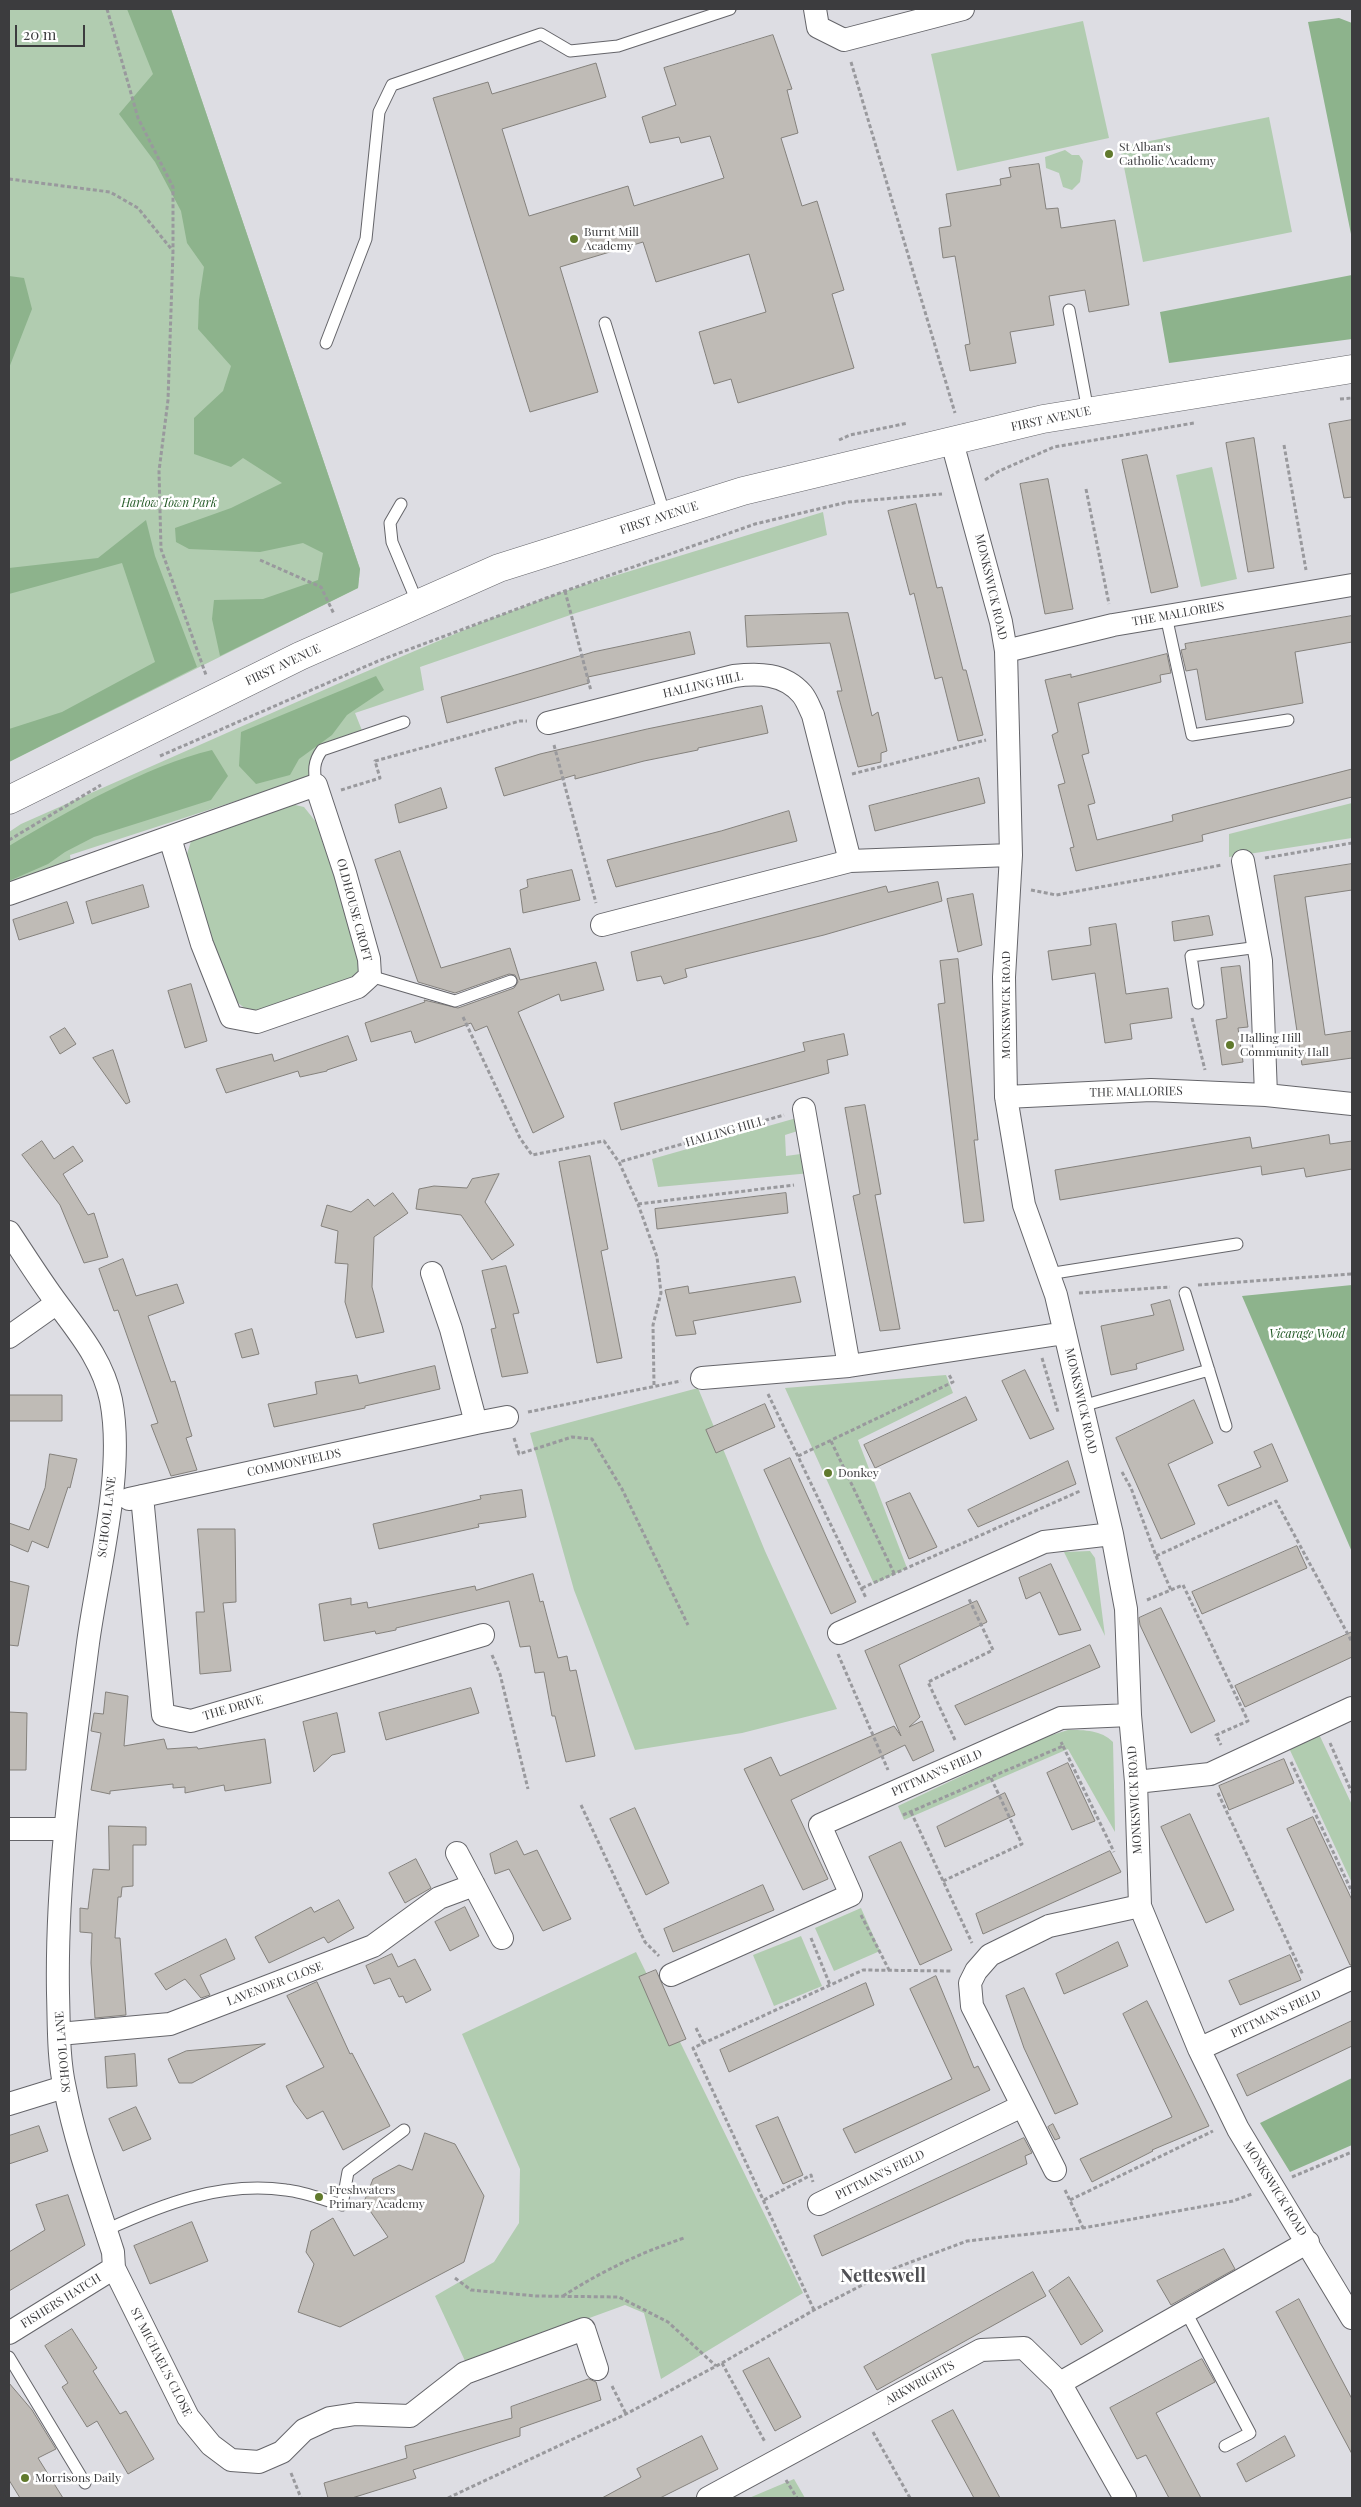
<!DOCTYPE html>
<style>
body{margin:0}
#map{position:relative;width:1361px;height:2507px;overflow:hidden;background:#dddde3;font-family:"Playfair Display",serif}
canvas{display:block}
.frame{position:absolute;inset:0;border:10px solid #3c3c3e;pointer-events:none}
.scale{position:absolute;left:15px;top:25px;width:70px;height:22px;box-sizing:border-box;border:2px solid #3c3c3e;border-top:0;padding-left:6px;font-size:15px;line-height:18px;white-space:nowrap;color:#3c3c3e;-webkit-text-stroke:4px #fff;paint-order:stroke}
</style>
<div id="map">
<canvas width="1361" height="2507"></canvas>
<div class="frame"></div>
<div class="scale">20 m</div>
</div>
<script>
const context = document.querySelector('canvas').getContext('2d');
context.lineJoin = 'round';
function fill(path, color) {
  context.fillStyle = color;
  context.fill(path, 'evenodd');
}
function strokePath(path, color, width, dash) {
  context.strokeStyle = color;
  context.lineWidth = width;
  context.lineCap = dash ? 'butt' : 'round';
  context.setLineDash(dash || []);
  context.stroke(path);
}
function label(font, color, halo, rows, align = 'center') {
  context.font = font + ' "Playfair Display",serif';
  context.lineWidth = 5;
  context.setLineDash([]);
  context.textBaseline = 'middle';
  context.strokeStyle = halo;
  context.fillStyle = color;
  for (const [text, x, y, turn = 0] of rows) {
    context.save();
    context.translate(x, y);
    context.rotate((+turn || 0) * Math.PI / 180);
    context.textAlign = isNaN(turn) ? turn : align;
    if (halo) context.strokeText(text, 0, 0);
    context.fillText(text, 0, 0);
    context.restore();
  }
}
const green = new Path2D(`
 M9,9h162l189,560 -2,19 -349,174z
 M1083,21l26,117 -152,33 -26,-117z
 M1269,117l23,115 -149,30 -23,-115z
 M1065,150l7,5h7l4,6 -3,21 -8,8 -9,-3 -4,-14 -13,-5 -1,-11z
 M1212,467l25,112 -36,8 -25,-112z
 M823,512l4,23 -251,78 -156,54 4,23 -69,23 10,25 -39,14 -13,24 -243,79 1,9 -62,22v-54l12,-8 330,-146 132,-56 82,-31z
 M282,802l22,5 12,15 42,125 2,15 -2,9 -12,15 -83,28 -15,-3 -17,-14 -41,-122 -4,-18 8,-25z
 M1352,803v35l-123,19v-23z
 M800,1117l4,12 -19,6 1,21 22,-3 3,20 -153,14 -6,-28z
 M946,1375l7,18 -95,47 49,128 -33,16 -89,-196z
 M698,1388l67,163 72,158 -95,24 -107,17 -61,-160 -44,-157z
 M1090,1551l5,7 10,78 -41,-84z
 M1068,1730c17,0 33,0 45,12l2,90 -47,-83 -164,71 -6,-14 144,-68z
 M1318,1732l34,73v78l-64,-137z
 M861,1908l19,43 -46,20 -19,-43z
 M801,1936l21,50 -48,20 -21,-51z
 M636,1952l167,341 -142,86 -17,-66 -19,-8 -159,58 -31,-67 59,-34 25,-39 1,-54 -58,-135z
 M794,2479l11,19h-56z`);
const forest = new Path2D(`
 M127,9h44l189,560 -2,19 -138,68 -8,-37 2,-19 49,-1 55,-19 5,-27 -20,-10 -43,9 -71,-3 -13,-7 -1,-14 56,-20 51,-25 -39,-25 -12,9 -37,-13v-36l29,-27 8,-25 -33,-37 1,-29 5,-33 -17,-24 -6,-32 -26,-49 -36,-48 34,-40z
 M1339,18l13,5v216l-44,-217z
 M1352,275v64l-183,24 -9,-51z
 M9,276l15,2 8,31 -23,59z
 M146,520l9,36 42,111 -188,95v-33l53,-17 93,-50 -33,-99 -113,31v-26l89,-10z
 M376,676l8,14 -37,25 -15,20 -33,24 -9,16 -34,9 -17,-18 2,-34z
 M212,750l16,26 -17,24 -117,37 -29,15 -17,12 -39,17v-35c59,-35 137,-80 203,-96z
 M1352,1285v267l-110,-256z
 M1352,2078v67l-62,27 -30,-49z`);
const building = new Path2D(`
 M773,35l19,54 -5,1 11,43 -17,5 21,68 15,-5 27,89 -12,4 22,74 -116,35 -7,-24 -17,5 -15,-52 67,-20 -17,-58 -93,28 -13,-40 -83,25 38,125 -68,20 -97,-314 55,-16 4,12 104,-31 10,34 -104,32 27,87 99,-30 6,20 90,-28 -14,-42 -29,7 -2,-6 -29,6 -8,-26 34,-12 -12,-37z
 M1039,164l7,45 12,-1 3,20 54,-8 14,85 -40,7 -4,-22 -36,6 5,29 -44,7 6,31 -46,8 -5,-26 5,-1 -15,-88 -12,2 -4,-30 12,-2 -5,-32 55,-9 -1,-6 11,-2 -2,-9z
 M1352,420v77l-8,1 -15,-74z
 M1254,438l20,130 -26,4 -22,-129z
 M1147,455l31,132 -27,6 -29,-133z
 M1048,479l25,130 -28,5 -25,-130z
 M916,504l21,84 5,-1 21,83h3l17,65 -25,6 -16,-64 -7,2 -21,-86 -4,2 -22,-84z
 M848,613l24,103 6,-4 9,39 -6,2v9l-23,5 -21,-76h5l-12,-48 -83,4 -2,-31z
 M1352,616v26l-57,10 8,51 -97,17 -9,-51 -11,2 -5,-21 5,-1 -1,-5z
 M690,632l5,22 -107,23 1,6 -142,40 -6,-26 152,-45z
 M1167,654l4,19 -11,2 1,7 -83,21 11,50 -7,2 13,48 -7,2 9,35 76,-19 -1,-6 180,-46v28l-150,38 1,6 -127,30 -6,-23 4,-1 -16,-62 7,-2 -13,-48 6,-3 -13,-52 26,-6v3z
 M762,706l6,27 -70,15v2l-54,11 -69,18v-4l-71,21 -9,-28 45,-14 107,-25z
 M979,778l6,25 -110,28 -6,-25z
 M441,788l6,20 -48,15 -4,-18z
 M789,811l8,30 -181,46 -9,-27 114,-29z
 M400,851l41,117 69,-20 10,32 76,-18 8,28 -43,11 -2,-7 -41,18 46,105 -31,16 -46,-107 -12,5 -4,-8 -56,20 -4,-12 -40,11 -6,-19 60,-21 -1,-2 34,8 56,-20 4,-6 -3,-7 -6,-1 -54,19 -37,-11 -43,-122z
 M1352,864v26l-47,7 20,138 27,-4v27l-50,7 -28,-189z
 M572,870l8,30 -57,13 -3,-23 8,-3 -1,-7z
 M938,882l4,19 -118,34 -139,34 2,8 -23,7 -3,-8 -24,5 -6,-29 255,-66 2,6z
 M143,885l6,22 -57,17 -6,-22z
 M973,894l9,51 -24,7 -11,-53z
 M67,902l7,21 -55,17 -6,-20z
 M1209,916l4,19 -39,6 -2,-19z
 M1116,924l10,70 42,-6 4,30 -42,6 2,15 -27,4 -10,-70 -43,7 -4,-29 43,-6 -2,-17z
 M958,959l20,181h-4l10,81 -20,2 -26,-219 7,-1 -5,-42z
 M1240,966l8,61 -10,1 5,34 -21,3 -6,-45 11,-2 -6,-50z
 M191,984l16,57 -22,7 -17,-57z
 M65,1028l11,16 -16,10 -10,-17z
 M844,1034l4,21 -21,5 2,13 -208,57 -7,-27 191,-52 -2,-8z
 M348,1036l9,24 -30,10v1l-27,6 -2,-6 -72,22 -10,-24 56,-15 2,7z
 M113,1050l17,52 -4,2 -33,-46z
 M865,1105l16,89 -6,1 25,134 -20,2 -27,-135 7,-2 -15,-86z
 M1329,1135l1,9 22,-3v28l-46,8 -2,-9 -42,7 -1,-9 -201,34 -5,-30 195,-33 2,11z
 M42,1141l12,18 19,-13 10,15 -20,13 25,41 6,-2 14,44 -24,6 -24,-58 -38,-50z
 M590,1156l18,93 -7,2 21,107 -25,5 -38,-201z
 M499,1174l-14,28 29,43 -22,15 -31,-45 -45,-6 3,-20 15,-3 33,2 5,-9z
 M393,1193l15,20 -34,24 -2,50 12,45 -28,6 -11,-36 3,-38 -13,-1 3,-32 -17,-5 6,-21 24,7 17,-13 6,7z
 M786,1193l2,20 -131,16 -2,-20z
 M123,1259l13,37 41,-12 7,19 -36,13 23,66 4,-1 17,55 -6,2 11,32 -26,6 -20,-51 7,-2 -40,-113 -4,1 -15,-42z
 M506,1266l13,47 -6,1 15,59 -26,4 -11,-48 5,-1 -14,-57z
 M795,1277l6,25 -108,19 3,13 -20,2 -11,-46 23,-4 1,7z
 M1170,1300l14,50 -48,14 1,5 -26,6 -10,-49 53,-11 -3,-10z
 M252,1329l7,25 -17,4 -7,-24z
 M435,1366l5,23 -75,17v2l-91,19 -6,-23 49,-10 -2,-12 42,-7 2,8z
 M1025,1370l29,59 -24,10 -28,-58z
 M9,1395h53v26h-53z
 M966,1397l11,23 -102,48 -11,-23z
 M1194,1400l19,43 -45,21 27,60 -34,15 -45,-101z
 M765,1404l10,23 -59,26 -10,-23z
 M1272,1444l16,37 -60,25 -10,-21 43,-18 -7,-15z
 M50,1454l27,5 -7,29 -2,-1 -20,61 -16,-7 -4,11 -19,-8v-21l20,7 16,-42z
 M790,1458l66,144 -25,12 -67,-144z
 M1068,1461l8,23 -98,43 -10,-17z
 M522,1490l4,27 -48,7 1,3 -100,22 -6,-25 108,-25 -1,-3z
 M910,1493l27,54 -28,12 -23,-56z
 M198,1529h37l1,73 -13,1 8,68 -31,3 -4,-62h8z
 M1297,1546l10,22 -105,46 -10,-22z
 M1051,1564l30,66 -22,5 -19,-43 -14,7 -7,-21z
 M533,1574l7,28 3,-1 15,57 9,-2 3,15 6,-1 19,86 -29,6 -11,-46h-3l-8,-44 -9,1 -5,-27 -10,1 -11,-46 -113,27v2l-20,4 -1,-3 -51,10 -5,-37 32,-6v7l16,-3 1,6 107,-22 1,4z
 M9,1581l20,5 -11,60 -9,-1z
 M977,1601l10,21 -88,43 21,52 -11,10 13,-6 12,30 -21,10 -8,-16 -114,55 37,79 -25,11 -59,-121 27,-12 9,19 114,-50 7,10 -36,-85z
 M1161,1608l54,113 -24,12 -51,-108 -1,-7z
 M1352,1632v25l-107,50 -10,-21z
 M1090,1645l10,22 -135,58 -10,-19z
 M471,1688l8,25 -93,27 -7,-27z
 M106,1692l22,4 -4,50 40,-7 3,10 30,-2 1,2 67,-10 6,44 -46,8 -1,-6 -39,8v-6l-12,1v-4l-63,7v3l-19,-4 10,-57 -10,-2 3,-18 9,1z
 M9,1712l18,1 -1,57h-17z
 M337,1713l8,39 -13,3 -18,17 -11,-50z
 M1284,1759l10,24 -65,27 -10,-24z
 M1068,1763l27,58 -23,9 -25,-57z
 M1005,1793l10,22 -70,32 -8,-20z
 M635,1808l34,75 -23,12 -36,-76z
 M1190,1814l44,96 -28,13 -45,-96z
 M1313,1817l39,83v65h-2l-63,-136z
 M109,1826l37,1v18h-13v41l-11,1 -1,10h-3l-3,41h5l6,77 -31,3 -4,-55 1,-30 -12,-1v-24l8,1 5,-40 16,1z
 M517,1841l7,14 13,-5 34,69 -28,12 -34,-62 -14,5 -5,-20z
 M901,1842l51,108 -32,15 -51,-108z
 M1110,1851l11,21 -138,62 -7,-20z
 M416,1859l15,29 -26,15 -16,-30z
 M763,1885l11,25 -101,42 -9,-23z
 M339,1900l15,28 -26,15 -4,-6 -55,26 -14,-26 56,-30 3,5z
 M465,1907l14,29 -29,15 -15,-29z
 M226,1939l9,20 -35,16 10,20 -9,3 -16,-19 -19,11 -11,-16z
 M1118,1942l10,24 -64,28 -8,-20z
 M392,1954l6,13 17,-8 16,31 -25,13 -3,-7 -4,1 -9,-19 -16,6 -8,-18z
 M1290,1955l11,25 -61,25 -11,-24z
 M656,1970l30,69 -17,7 -30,-69z
 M936,1976l38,92 4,-2 12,24 -135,63 -12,-24 109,-50 -42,-90z
 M317,1982l33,72 2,-1 38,73 -47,24 -20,-39 -16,8 -13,-17 -8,-16 38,-19 -37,-71z
 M866,1983l8,22 -145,67 -9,-22z
 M1024,1988l54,116 -23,10 -31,-66 -18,-52z
 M1147,2001l62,125 -57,24 1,1 -61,31 -12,-23 92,-42 -49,-103z
 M1352,2021v25l-105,50 -10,-21z
 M265,2044l-73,39h-13l-11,-24 18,-8z
 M135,2054l2,32 -30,2 -2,-31z
 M136,2107l15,32 -28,12 -14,-32z
 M778,2117l25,58 -20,9 -27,-58z
 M1053,2124l7,14 -5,2 -7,-13z
 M39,2126l9,25 -39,13v-28z
 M425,2133l30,11 29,52 -20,66 -124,65 -42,-15 16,-48 -8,-12 5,-21 22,-13 21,38 34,-19 -24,-35 9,-23 26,-14 13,5z
 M1024,2138l8,15 -7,3 2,8 -205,92 -8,-20z
 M68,2195l17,50 -76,46v-39l36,-22 -9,-25z
 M192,2222l16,39 -58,23 -16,-38z
 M1224,2249l11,20 -64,36 -14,-24z
 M1033,2272l13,24 -169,94 -13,-23z
 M1069,2277l34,54 -22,14 -32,-54z
 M1299,2299l53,100v55l-76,-142z
 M72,2329l25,39 -4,3 27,43 6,-3 28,48 -26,15 -31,-53 -10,6 -25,-40 6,-4 -23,-37z
 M769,2358l32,59 -26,14 -32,-60z
 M1202,2359l13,23 -59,31 45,85h-32l-23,-43 -9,4 -27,-51z
 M589,2379l7,3 5,18 -81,28v8l-107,34 3,8 -64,20h-24l-4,-15 83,-25 -2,-12 107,-28 -1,-11z
 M9,2383l23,27 24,39 -18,9 25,40h-43l-11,-18z
 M953,2410l47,88h-26l-42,-77z
 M702,2436l16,33 -58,29h-58l39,-21 -4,-8z
 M1285,2436l10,20 -49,26 -9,-18z`);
const path = new Path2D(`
 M107,9l31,109 35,69v64
 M851,62l104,351
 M9,179l101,13 28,16 35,43 -5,149 -9,71 2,78 45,126
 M1340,399l12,-1
 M839,440l11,-5 58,-12
 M1284,445l22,125
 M985,480l14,-9 55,-24 140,-24
 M1086,489l23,115
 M260,560l61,27 13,27
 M565,591l26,100
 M554,745l42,158
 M160,756l218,-95 187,-70 190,-67 93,-22 94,-8
 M852,774l134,-34
 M341,790l39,-12 -5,-17 145,-40h7
 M9,840l92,-55
 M1265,858l87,-15
 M1031,890l25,5 166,-30
 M463,1017l57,121 12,17 72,-14 15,21
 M1192,1018l13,52
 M638,1204l156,-19
 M1198,1285l154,-11
 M1079,1293l91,-6
 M1042,1358l16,54
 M654,1385l-1,-60 8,-32 -4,-36 -19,-53 -19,-42 165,-47
 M768,1394l98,204
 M528,1412l153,-31
 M514,1438l5,16 53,-17 20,2 30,50 66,136
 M831,1441l63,132
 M798,1456l155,-74 -5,-9
 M1122,1472l9,16 25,68 120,-55 76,141
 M1156,1556l15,34
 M862,1588l218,-97
 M1147,1600l36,-15 65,136 -32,14 5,10
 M838,1654l50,116
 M492,1655l8,19 28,115
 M955,1740l-27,-58 65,-32 -24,-51
 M1330,1743l22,50
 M1063,1746l51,106
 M1291,1762l61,130
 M1218,1793l85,182
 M581,1805l64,137 14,14
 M911,1812l61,131
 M903,1815l160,-69 -2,-4
 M943,1881l79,-37 -31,-66
 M861,1915l28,55
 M811,1938l19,47
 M696,2028l8,16
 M1292,2177l60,-25
 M1065,2190l18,38
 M764,2200l47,-25 2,7
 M1070,2200l143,-69
 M455,2278l16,12 65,6 83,1 49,25 48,44
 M563,2296c39,-25 77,-43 121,-58
 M814,2310l-121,-262 170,-78 89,1
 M722,2363l43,79
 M612,2386l14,28
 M873,2432l37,66
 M291,2473l10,25
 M786,2480l11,18
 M448,2498l178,-84 96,-51 92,-53 81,-42 72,-27 116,-13 150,-27 19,-7`);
const service = new Path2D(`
 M1069,310l19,101
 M605,323l60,193
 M326,343l40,-104 13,-127 13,-27 149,-51 29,17 48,-5 112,-37
 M401,504l-11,19 2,19 26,62
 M1166,616l26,119 96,-15
 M316,785c-2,-14 -3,-23 6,-35l82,-28
 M370,976l85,25 56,-20
 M1198,1003l-7,-47 68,-9
 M1048,1274l189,-30
 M1185,1293l41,133
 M1082,1406l127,-36
 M106,2230c57,-26 116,-49 180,-40 19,2 38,10 56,15l6,-33 56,-42
 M1186,2312l64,121 -25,13
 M9,2357l76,126`);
const minor = new Path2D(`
 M815,9l3,18 26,13 119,-31
 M952,442l49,180 5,29 5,204 -7,122 2,120 18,108 32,90 56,239 14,75 4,106 6,67 4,124 59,143 39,80 114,189
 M1006,651l107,-26 239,-40
 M548,723l186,-47c24,-3 50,-3 68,18 5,6 8,15 11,21l37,146
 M1243,861l18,100 5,134
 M9,894l307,-109 29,88 24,86 1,17 -12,11 -101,35 -26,-5 -29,-73 -32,-106
 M602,925l248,-64 161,-6
 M1006,1097l145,-7 115,5 86,9
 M804,1109l45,257
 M9,1232c16,24 31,48 48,71 22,30 46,58 54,97 14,72 -13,169 -23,243 -15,116 -32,232 -30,350 1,32 0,65 7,96 11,56 31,110 48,163l1,16 74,149 23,28 20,15 28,2 23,-10 22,-22 26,-12 26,-4 54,2 55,-43 119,-44 13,40
 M9,1337l48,-34
 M702,1378l147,-12 216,-33
 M476,1423l31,-6
 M142,1496l21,219 28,6 292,-86
 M129,1499l347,-76 -25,-94 -19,-56
 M839,1633l205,-91 68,-8
 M1136,1782l74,-8 142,-66
 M9,1829h55
 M457,1853l45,85
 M671,1975l180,-80 -31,-70 241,-107 69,-3
 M59,2034l111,-10 203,-78 66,-48 35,-13
 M1199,2049l153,-71
 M9,2104l55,-17
 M1055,2170l-83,-164 -2,-23 6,-12 14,-16 59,-29 91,-20
 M819,2204l203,-98
 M9,2333l105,-65
 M1060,2383l248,-141
 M708,2498l273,-148 43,-2 36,35 65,115`);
const tertiary = new Path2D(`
 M9,800l291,-144 199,-88 244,-77 300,-72 309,-50`);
const markers = [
 [1109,154,5,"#617a2d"],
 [574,239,5,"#617a2d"],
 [1230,1045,5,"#617a2d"],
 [828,1473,5,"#617a2d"],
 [319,2197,5,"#617a2d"],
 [25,2478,5,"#617a2d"]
];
const poiNames = [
 ["St Alban's",1119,147],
 ["Catholic Academy",1119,161],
 ["Burnt Mill",584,232],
 ["Academy",584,246],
 ["Halling Hill",1240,1038],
 ["Community Hall",1240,1052],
 ["Donkey",838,1473],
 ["Freshwaters",329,2190],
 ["Primary Academy",329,2204],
 ["Morrisons Daily",35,2478]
];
const streetNames = [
 ["FIRST AVENUE",1051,419,-12],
 ["FIRST AVENUE",659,518,-18],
 ["MONKSWICK ROAD",991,587,77],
 ["THE MALLORIES",1178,614,-10],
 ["FIRST AVENUE",283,665,-25],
 ["HALLING HILL",703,685,-13],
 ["OLDHOUSE CROFT",354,910,75],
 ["MONKSWICK ROAD",1006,1005,-90],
 ["THE MALLORIES",1136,1092,-1],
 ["HALLING HILL",725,1132,-16],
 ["MONKSWICK ROAD",1081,1401,77],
 ["COMMONFIELDS",294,1463,-12],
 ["SCHOOL LANE",107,1517,-83],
 ["THE DRIVE",233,1708,-16],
 ["PITTMAN'S FIELD",937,1773,-24],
 ["MONKSWICK ROAD",1135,1800,-93],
 ["LAVENDER CLOSE",275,1984,-21],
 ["PITTMAN'S FIELD",1276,2014,-25],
 ["SCHOOL LANE",63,2052,-95],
 ["PITTMAN'S FIELD",880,2175,-26],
 ["MONKSWICK ROAD",1275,2189,58],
 ["FISHERS HATCH",61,2301,-32],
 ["ST MICHAEL'S CLOSE",161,2362,63],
 ["ARKWRIGHTS",920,2383,-29]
];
const parkNames = [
 ["Harlow Town Park",169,503],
 ["Vicarage Wood",1307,1334]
];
const districtNames = [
 ["Netteswell",883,2276]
];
fill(green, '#b1ccb0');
fill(forest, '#8db38c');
fill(building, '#bfbbb6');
strokePath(building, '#84817c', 1);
strokePath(service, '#65656a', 13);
strokePath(minor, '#65656a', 24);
strokePath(tertiary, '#65656a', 29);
strokePath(path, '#99999d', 3, [4, 2.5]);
strokePath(service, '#fff', 11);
strokePath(minor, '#fff', 22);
strokePath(tertiary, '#fff', 28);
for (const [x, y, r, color] of markers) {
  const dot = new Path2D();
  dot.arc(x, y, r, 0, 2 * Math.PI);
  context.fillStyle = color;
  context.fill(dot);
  strokePath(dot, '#fff', 2);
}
label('12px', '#3c3c3e', '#fff', poiNames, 'left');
label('12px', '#3c3c3e', '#fff', streetNames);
label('italic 12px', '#255b28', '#fff', parkNames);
label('bold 18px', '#505054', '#fff', districtNames);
</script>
